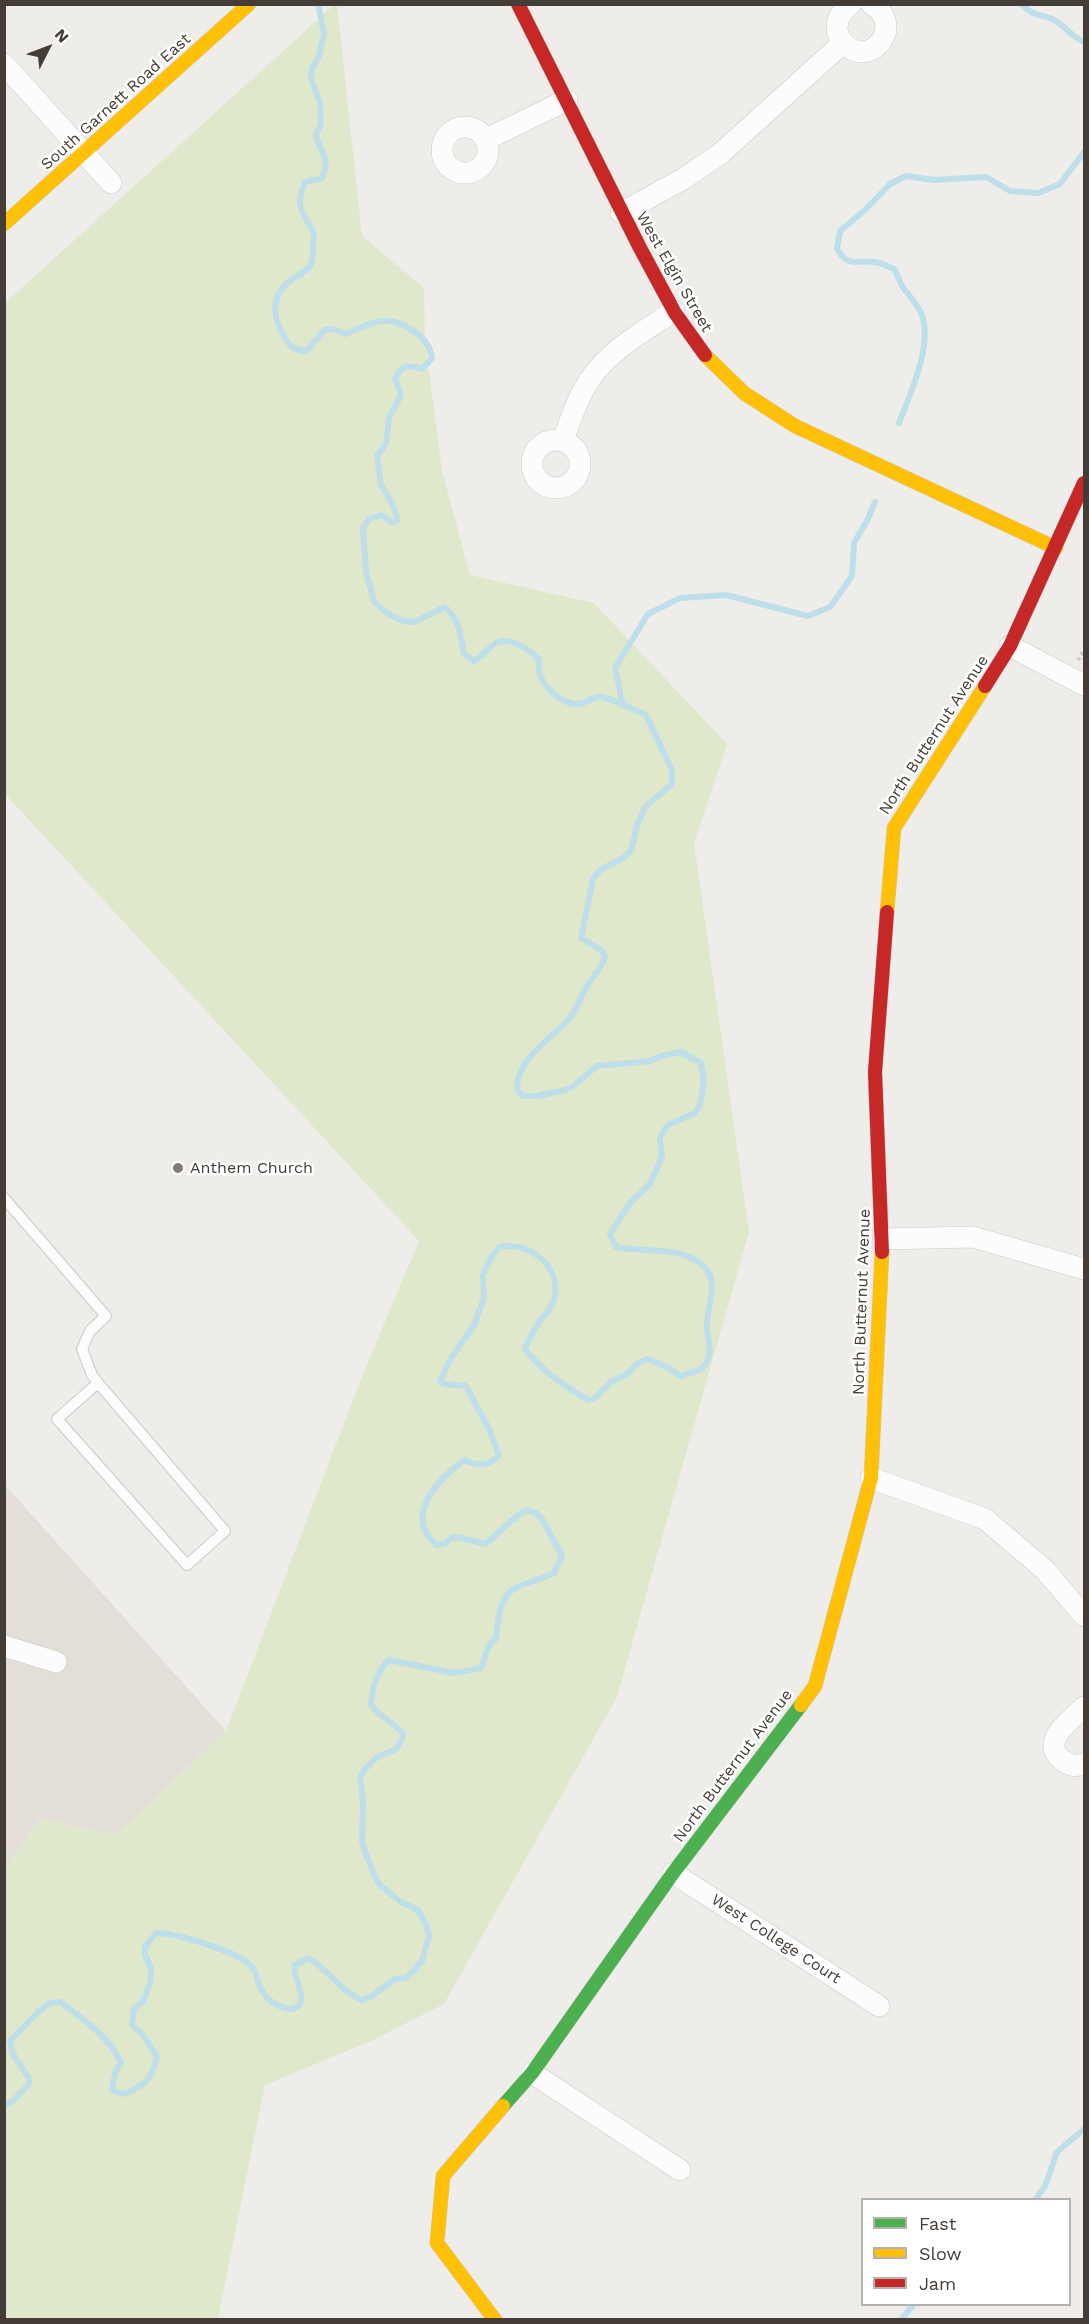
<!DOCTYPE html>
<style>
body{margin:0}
#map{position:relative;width:1089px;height:2324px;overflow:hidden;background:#efedea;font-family:"Work Sans",sans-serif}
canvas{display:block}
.frame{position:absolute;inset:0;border:6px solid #443d37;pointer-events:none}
.legend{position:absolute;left:861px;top:2198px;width:210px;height:108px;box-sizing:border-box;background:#fff;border:2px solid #b4b1af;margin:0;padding:8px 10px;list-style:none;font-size:18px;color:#443d37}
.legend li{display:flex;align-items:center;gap:12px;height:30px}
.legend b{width:30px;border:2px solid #b4b1af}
.north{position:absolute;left:18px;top:18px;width:60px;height:60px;-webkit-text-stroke:4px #fff;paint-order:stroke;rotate:48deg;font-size:16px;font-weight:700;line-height:24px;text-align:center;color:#443d37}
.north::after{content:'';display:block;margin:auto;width:21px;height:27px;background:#443d37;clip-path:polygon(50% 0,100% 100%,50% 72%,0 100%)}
</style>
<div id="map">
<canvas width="1089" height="2324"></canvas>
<div class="frame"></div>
<ul class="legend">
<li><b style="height:8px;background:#4caf50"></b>Fast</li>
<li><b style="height:8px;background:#ffc107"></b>Slow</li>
<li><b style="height:8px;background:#c62828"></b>Jam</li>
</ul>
<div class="north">N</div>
</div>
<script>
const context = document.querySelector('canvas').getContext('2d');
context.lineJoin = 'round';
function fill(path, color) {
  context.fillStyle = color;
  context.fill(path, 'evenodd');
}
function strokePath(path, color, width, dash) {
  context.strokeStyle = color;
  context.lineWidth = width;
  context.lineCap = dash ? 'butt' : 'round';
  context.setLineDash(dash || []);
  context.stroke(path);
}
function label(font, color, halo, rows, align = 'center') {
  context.font = font + ' "Work Sans",sans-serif';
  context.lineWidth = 5;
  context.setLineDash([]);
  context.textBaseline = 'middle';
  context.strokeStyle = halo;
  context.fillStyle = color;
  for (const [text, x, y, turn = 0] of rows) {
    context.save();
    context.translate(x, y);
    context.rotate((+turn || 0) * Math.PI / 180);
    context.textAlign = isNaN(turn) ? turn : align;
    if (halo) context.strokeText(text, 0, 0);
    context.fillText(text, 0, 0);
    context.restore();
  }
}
const residential = new Path2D(`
 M5,1485l221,246 -109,104 -77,-16 -35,50z`);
const green = new Path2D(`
 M335,4l2,1 25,231 62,52 1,53 17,129 28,105 124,28 133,141 -33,99 55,389 -132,465 -173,307 -73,37 -106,44 -47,234h-213v-450l35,-50 77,16 109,-104 136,-355 57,-135 -414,-447v-491z`);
const stream = new Path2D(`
 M1022,4c11,13 16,9 30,15 12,5 19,18 32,23
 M899,423c11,-29 35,-79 22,-110 -4,-9 -10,-15 -16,-23 -5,-5 -6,-14 -11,-21 -6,-2 -12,-6 -19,-7 -19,-3 -26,7 -38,-13l3,-18 26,-22 24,-25 16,-8 28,4 52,-3 24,14 28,2 22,-9 24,-32
 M623,706l-8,-38 33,-54 32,-16 46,-3 82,21 22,-9 22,-31 2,-33 13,-22 8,-19
 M5,2105l8,-4 16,-17v-6l-16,-24 -3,-13 28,-29 12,-9 10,-1c22,16 50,35 61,61l-6,10 -3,17 12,4c21,-8 28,-15 33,-37l-14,-22 -11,-10 2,-16 10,-9 7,-20v-12l-6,-13v-8l11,-14c20,0 70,16 88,27 16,10 11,22 20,34 6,9 27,21 35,11 8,-9 -7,-27 -4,-40l13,-7c22,12 30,32 54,42l10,-4 23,-17 11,-1 10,-10 6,-7 7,-25 -3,-12 -8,-14 -17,-8 -21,-17 -6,-10 -12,-32 1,-43 -3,-21 4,-9 13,-13 19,-8 6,-9 1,-7c-10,-11 -23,-16 -32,-28 1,-17 6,-34 18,-45l65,13 27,-5c5,-11 4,-22 15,-29 2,-18 2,-43 21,-52 12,-5 25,-8 37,-14l8,-17 -20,-37 -6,-6 -9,-3c-17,8 -26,23 -42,34 -11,-2 -21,-7 -33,-7l-7,7 -9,1c-33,-30 2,-65 28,-85 14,6 25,7 35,-5l-10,-26 -23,-43 -22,-2 -4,-3 11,-23 23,-33 10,-27 -1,-22 7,-17 9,-12c30,-6 60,17 56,49 -2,12 -11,19 -17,28 -5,8 -9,16 -13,24 10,18 46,43 64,52l6,-2 16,-16 16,-8 11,-11 9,-4 20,8 13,9c8,-2 20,-4 25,-11 10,-13 0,-31 2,-45 2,-15 7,-27 4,-41 -1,-6 -6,-12 -10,-15 -23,-19 -58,-11 -85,-17l-6,-13 20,-31 20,-19 12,-28 -2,-17 4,-9 4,-5 27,-12 5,-8 4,-25 -3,-17 -20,-11 -20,4 -11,5 -53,5 -25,21 -7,3 -28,6h-15l-5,-7c1,-32 31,-47 51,-69 11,-13 10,-19 18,-32 6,-12 16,-18 19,-32l-4,-6 -20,-12 12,-59 7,-9 23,-12 8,-7 6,-26 8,-18 27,-23v-14l-26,-55c-11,-5 -34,-16 -44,-18 -8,-1 -16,6 -23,7 -21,0 -44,-23 -40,-44 -8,-10 -29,-24 -43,-17 -8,5 -14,14 -22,18l-10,-7c-4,-19 -4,-33 -19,-47l-30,15 -12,-1 -15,-7 -14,-12 -8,-30 -3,-44 6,-9 13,-4 11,8 5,-3 -6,-17 -11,-18 -4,-29 9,-12 3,-26 12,-23 -6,-16c6,-14 13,-15 27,-10l10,-11c-3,-22 -32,-41 -55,-36 -11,2 -21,8 -31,12l-13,-5 -8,1 -19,21c-14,-1 -17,-6 -24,-18 -10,-20 -10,-39 9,-53 6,-4 14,-8 19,-14 5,-8 2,-22 4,-32 -11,-23 -20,-25 -9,-52l17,-4c9,-19 -1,-25 -6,-43l5,-11 -1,-21 -9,-25 1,-10 7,-12 5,-22 -6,-30
 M1035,2200l10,-14 12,-34 27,-23
 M901,2320l13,-16`);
const path = new Path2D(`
 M1078,660l6,-10`);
const lane = new Path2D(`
 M4,1198l102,118 -16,15 -8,18 10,26 6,8 -41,36 130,146 38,-34 -127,-148`);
const street = new Path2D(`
 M851,4c-8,6 -14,13 -14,23 0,7 3,13 8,17 25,26 62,-19 26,-40
 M4,64l107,119
 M442 150a23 23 0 1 1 46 0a23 23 0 1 1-46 0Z
 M485,140l82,-40
 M621,213l62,-34 37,-25 123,-111
 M532 464a24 24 0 1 1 48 0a24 24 0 1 1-48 0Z
 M563,441c6,-18 12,-36 21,-52 19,-36 58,-56 90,-78
 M1010,646l74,39
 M883,1239l90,-2 111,32
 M871,1478l114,41 60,51 39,46
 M4,1646l52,16
 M1084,1707c-13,13 -45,34 -22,53 8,6 13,7 22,4
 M673,1873l206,133
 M532,2073l148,97`);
const fast = new Path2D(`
 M503,2106l29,-33 141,-200 128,-168`);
const slow = new Path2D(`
 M4,224l245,-220
 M705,355l39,38 51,33 261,122
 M887,912l7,-84 91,-142
 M801,1705l14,-19 56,-208 11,-226
 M495,2320l-58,-77 6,-67 60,-70`);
const jam = new Path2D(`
 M518,4l122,244 35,65 30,42
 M985,686l25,-40 74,-163
 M882,1252l-7,-180 12,-160`);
const markers = [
 [178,1168,6,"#807b76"]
];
const streetNames = [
 ["South Garnett Road East",116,102,-42],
 ["West Elgin Street",674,272,60],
 ["North Butternut Avenue",934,735,-57],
 ["North Butternut Avenue",862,1302,-88],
 ["North Butternut Avenue",733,1766,-53],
 ["West College Court",776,1939,33]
];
const poiNames = [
 ["Anthem Church",190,1168]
];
fill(residential, '#e3ded8');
fill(green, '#e0e8cc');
strokePath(stream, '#bedee9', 6);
strokePath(lane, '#cbc9c6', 12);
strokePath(street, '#cbc9c6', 22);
strokePath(fast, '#cfcac3', 15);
strokePath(slow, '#cfcac3', 15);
strokePath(jam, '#cfcac3', 15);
strokePath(path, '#cdcbc7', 4, [3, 3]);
strokePath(lane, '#fdfcfc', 10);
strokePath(street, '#fdfcfc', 21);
strokePath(fast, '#4caf50', 14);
strokePath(slow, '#ffc107', 14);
strokePath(jam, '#c62828', 14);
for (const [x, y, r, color] of markers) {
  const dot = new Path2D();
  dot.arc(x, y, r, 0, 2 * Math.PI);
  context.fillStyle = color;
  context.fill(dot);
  strokePath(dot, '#fff', 2);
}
label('16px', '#443d37', '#fff', streetNames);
label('16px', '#443d37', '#fff', poiNames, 'left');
</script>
